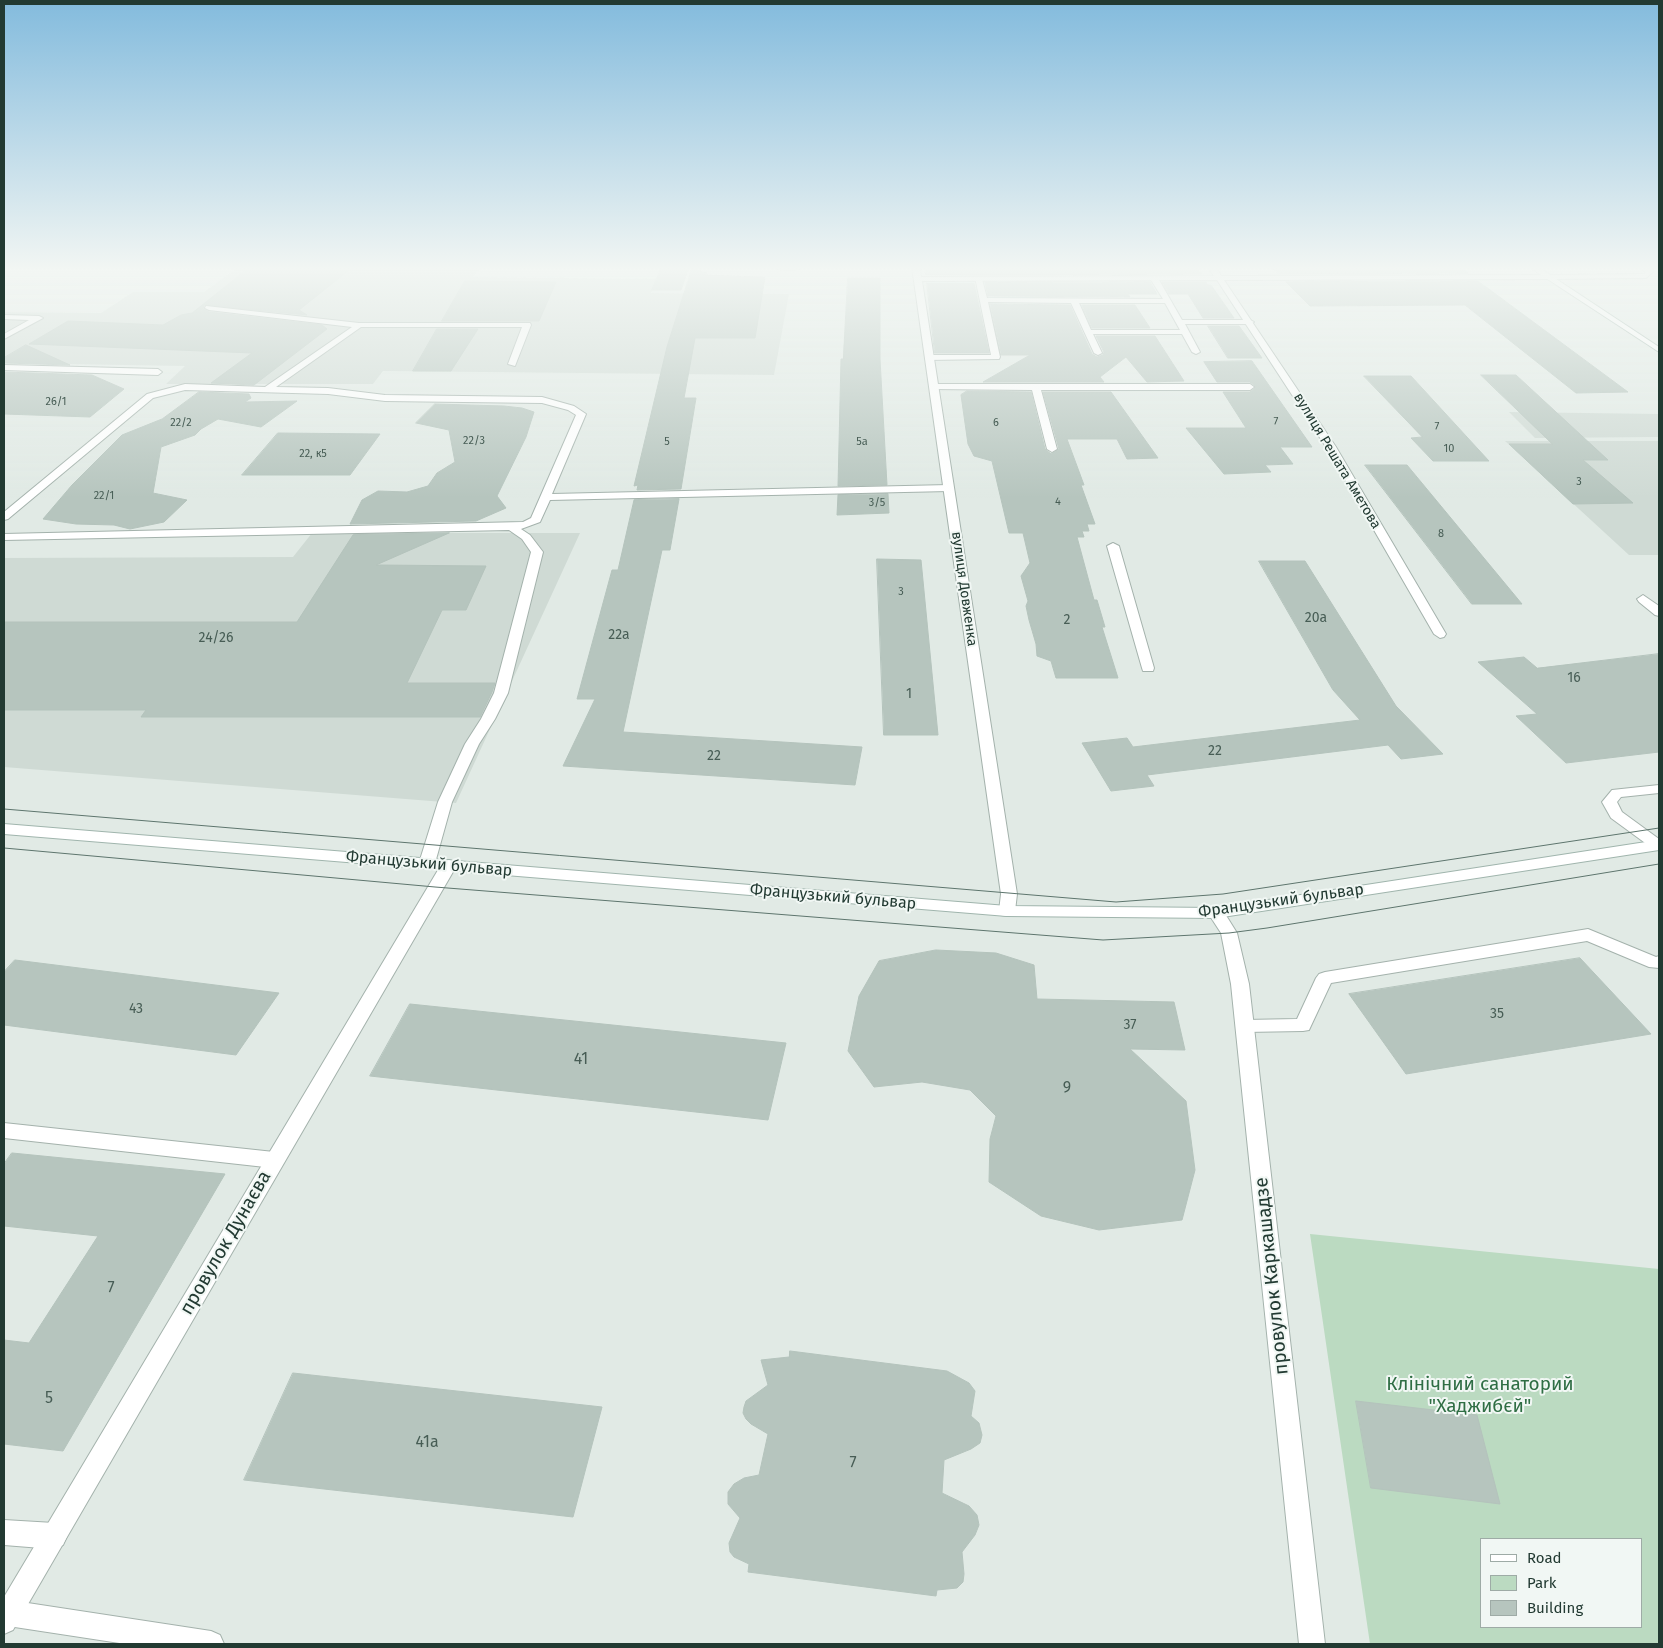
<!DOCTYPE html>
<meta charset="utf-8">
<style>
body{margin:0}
#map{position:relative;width:1663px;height:1648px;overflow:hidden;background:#e1eae5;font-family:"Fira Sans",sans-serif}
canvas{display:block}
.frame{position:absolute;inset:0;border:5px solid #223a32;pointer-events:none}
.legend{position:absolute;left:1480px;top:1538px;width:162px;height:90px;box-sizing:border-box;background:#f1f7f4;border:1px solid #9eaba6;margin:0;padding:6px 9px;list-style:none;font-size:15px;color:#223a32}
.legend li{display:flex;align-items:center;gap:10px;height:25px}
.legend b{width:25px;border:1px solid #9eaba6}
</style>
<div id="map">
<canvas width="1663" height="1648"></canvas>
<div class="frame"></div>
<ul class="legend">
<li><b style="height:6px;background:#fff"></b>Road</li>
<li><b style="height:14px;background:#bbdac1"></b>Park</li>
<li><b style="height:14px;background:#b6c5be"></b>Building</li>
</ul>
</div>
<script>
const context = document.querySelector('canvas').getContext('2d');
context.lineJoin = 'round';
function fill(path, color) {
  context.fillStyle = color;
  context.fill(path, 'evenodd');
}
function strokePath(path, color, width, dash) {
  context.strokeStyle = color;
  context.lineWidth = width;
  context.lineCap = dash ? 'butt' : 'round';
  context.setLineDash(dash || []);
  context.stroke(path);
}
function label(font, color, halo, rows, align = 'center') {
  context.font = font + ' "Fira Sans",sans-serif';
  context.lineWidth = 4;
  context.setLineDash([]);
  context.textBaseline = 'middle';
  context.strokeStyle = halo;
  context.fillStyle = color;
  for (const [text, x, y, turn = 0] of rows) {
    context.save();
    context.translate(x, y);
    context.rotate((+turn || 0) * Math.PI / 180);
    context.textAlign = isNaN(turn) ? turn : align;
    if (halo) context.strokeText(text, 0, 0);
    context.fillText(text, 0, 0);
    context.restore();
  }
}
const built = new Path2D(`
 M238,267h243l-8,10 184,2 -6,14 138,1 -15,81 -391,-4 -10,13h-207l19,-18 -181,-3v-51l97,1 32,-21h71z
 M1509,412l150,2v23l-124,1z
 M1505,441h154v114h-30z
 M312,533h268l-124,270 -452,-36v-209l289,-1z`);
const green = new Path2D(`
 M1310,1234l349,35v375h-289zM1482,1539h160v88h-160z`);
const building = new Path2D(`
 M250,267h103l-54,43 8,5 -103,-10 -1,4 6,3 113,13 5,4 -73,56 -43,-2 41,-30 -223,-9 39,-23 95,4 18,-10 11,-2z
 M662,267h27l-8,23h-29z
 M925,267h271l5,7 -275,1z
 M1272,267h187l9,6 -189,1z
 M692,269l15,4 -1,2 59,2 -10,61h-60l-11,60h12l-15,91 -44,1 1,-5 -4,1 33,-139z
 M848,278h32v81l7,126 -49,1 3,-127h2z
 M465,281l91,1 -17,39h-97z
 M1478,281l150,111 -52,1 -111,-88 -155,1 -24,-24z
 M1150,282l7,12h-29l2,3 -142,-1 -3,-13z
 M1162,282h44l2,3h3l23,33h-31l-15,-24h-19z
 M927,283h47l15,70h-54z
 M990,304l80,1 22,49 5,3 6,-2 1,-3 -8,-16h59l29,45 -37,1 -21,-25 -26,20 4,5h-121l47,-27h-29z
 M1082,305h53l15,23h-58z
 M1208,326h31l23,32h-34z
 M437,329h41l-27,42h-38z
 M26,345l44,20 -66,-2v-5z
 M1252,361l60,86h-32l13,17 -28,1 6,7 -47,2 -38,-46h60l-23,-36h27l5,-4v-2l-5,-4h-33l-13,-20z
 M4,372l88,3 32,14 -34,28 -86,-3z
 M1481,375h35l92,85h-25l50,43 -60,1 -64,-60h43z
 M1364,376h47l78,85h-56l-22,-23 11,-1z
 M967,391l64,1 14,57 6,5 8,-5 -16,-57h68l47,66 -31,1 -10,-20h-50l17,46h-3l14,39h-8l2,7h-7l2,6h-7l17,63h3l8,27h-3l16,51h-62l-5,-17 -14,-5 -1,-12 -7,-24 -3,-14 2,-5 -7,-25 9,-13 -7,-30h-14l-17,-72 -18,-5 -6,-12 -7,-49z
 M199,392l50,2 2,4 -6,4 52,-1 -36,26 -43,-8 -17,10 -6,6 -34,12 -8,46 34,7 -23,22 -34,7 -16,-4 -38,-1 -33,-5 29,-34 50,-50 40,-16z
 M435,404l69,2 18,2 12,4 -8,25 -29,59 9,12 -30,13 -126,3 12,-24 16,-9 29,1 21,-6 9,-13 18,-11 -6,-32 -33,-7z
 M278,433l102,1 -30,41h-108z
 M1365,465h42l115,139h-50z
 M888,494l1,19 -52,2 1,-20z
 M679,499l-9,51h-8l-39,182 239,15 -7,38 -292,-19 32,-67h-18l35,-129h6l16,-70z
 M449,533l-73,32 110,1 -20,44h-24l-35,73h88l-3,9 -12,25h-339l5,-7h-142v-88h293l56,-87z
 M877,559l44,1 17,175h-54z
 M1259,561h46l91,145 47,48 -42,5 -13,-14 -241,30 7,11 -43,5 -29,-48 45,-5 6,9 227,-27 -27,-30z
 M1659,654v98l-93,11 -50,-47 21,-2 -59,-52 46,-5 13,11z
 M936,950l60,3 38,12 3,34 137,3 11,48 -55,-1 56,52 9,69 -13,50 -83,10 -58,-14 -52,-34 1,-43 6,-23 -26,-26 -48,-8 -48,5 -26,-36 11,-55 20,-35z
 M1580,958l71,76 -245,40 -57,-80z
 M15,960l264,33 -43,62 -232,-30v-53z
 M410,1004l376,39 -18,77 -398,-44z
 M12,1153l213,21 -162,277 -59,-7v-104l25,3 69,-107 -94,-10v-62z
 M790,1351l157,20 22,12 6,8 -4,25 8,7 3,12 -2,8 -9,6 -27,11 -2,33 27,13 8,9 2,10 -4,10 -13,17 2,22 -1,8 -6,6 -20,2 -1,6 -188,-24 1,-8 -15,-7 -4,-5 -1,-9 11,-25 -12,-14v-12l6,-8 10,-6 15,-3 9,-41 -17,-10 -5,-5 -3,-6 1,-6 2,-6 22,-16 -7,-25 28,-3z
 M293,1373l309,34 -29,110 -329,-37z
 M1356,1401l121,14 23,89 -129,-16z`);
const lane = new Path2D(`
 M773,267h30c-7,4 -23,4 -30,0z
 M1638,267h9l7,4 -8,7 -97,1 -4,-2 4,-2 95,-1 2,-2z
 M975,277l7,2 5,19 176,1 -12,-19 4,-2 4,2 23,40h68l4,2 -4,2h-65l15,28 -4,2 -4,-2 -10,-18h-89l9,19 -4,2 -4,-2 -23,-50 -83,-1 12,55 -1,2 -73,1 -1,-2 4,-3h62zM1079,303h86l15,27h-89z
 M206,306l153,17h171l1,2 -16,41 -7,-2 14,-37h-161l-85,60 52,1 57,7 157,2 32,9 12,8 -34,80 397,-9 5,3 -5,3 -399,9 -10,22 -19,7 9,6 13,17 -35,141 -13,26 -16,25 -27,58 -17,61 -2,3h-12l-2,-3 19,-61 27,-58 16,-25 13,-26 37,-141 -9,-13 -13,-9 -505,10v-6l519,-12 8,-4 45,-103 -8,-5 -26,-7 -157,-2 -57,-7 -143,-4 -32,8 -145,121 -4,1v-8l143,-118 38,-10 80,3 87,-60 -143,-17 -4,-2z
 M4,315l35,1 4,2 -39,21v-5l25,-14 -25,-1z
 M4,365l154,4 4,3 -4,3 -154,-5z
 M934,384h316l4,3 -4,3h-209l16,59 -5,3 -5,-3 -15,-59 -101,-1 -1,-2z
 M1331,444l5,3 110,187 -2,3 -4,1 -6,-4 -108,-187z
 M1113,543l6,3 35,122 -1,3h-10l-1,-3 -35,-122z
 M1643,595l16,11v10l-4,-1 -16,-13 -2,-3z
 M1659,785v8l-38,4 -4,5 5,10 37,27v10l-7,-1 -41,-30 -9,-16 10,-12z
 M1588,929l68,28 3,-1v12l-10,-1 -62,-26 -256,42 -22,47 -6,1 -58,1 -6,-1 -3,-5 3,-5 6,-1 52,-1 19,-41 3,-4 6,-2z
 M4,1123l270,29 7,2 3,6 -3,6 -7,2 -270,-30z
 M4,1520l50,3 9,4 4,9 -4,9 -9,4 -50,-4z
 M8,1600l203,31 9,4 4,9h-98l-118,-18 -4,-2v-22z`);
const street = new Path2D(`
 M912,267h8l1,10 293,-1 -6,-9h8l5,9 328,-1 4,2 -4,2 -325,1 112,167 -5,3 -5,-3 -109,-167 -295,1 95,613 -2,17 -2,4 -6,1 -6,-1 -2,-4 2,-17z
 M449,860l6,2 2,3 -444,765 -9,4v-37l437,-732 2,-3z
 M1216,908l6,1 15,24 12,51 76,660h-26l-68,-660 -10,-51 -13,-20 2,-4z`);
const secondary = new Path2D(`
 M1529,267h9l121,80v5z
 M4,824l1003,82 209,2 443,-68v10l-443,68 -209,-2 -1003,-82z`);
const tram = new Path2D(`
 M4,809l1112,93 107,-8 436,-66
 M4,848l431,39 668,53 126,-7 38,-5 392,-64`);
const farNumbernames = [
 ["26/1",56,402],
 ["7",1276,422],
 ["22/2",181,423],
 ["6",996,423],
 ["7",1437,427],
 ["22/3",474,441],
 ["5",667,442],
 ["5а",862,442],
 ["10",1449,449],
 ["22, к5",313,454],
 ["3",1579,482],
 ["22/1",104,496],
 ["4",1058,502],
 ["3/5",877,503],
 ["8",1441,534],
 ["3",901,592]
];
const farStreetnames = [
 ["вулиця Решата Аметова",1337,461,59],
 ["вулиця Довженка",964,589,82]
];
const numberNames = [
 ["20а",1316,618],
 ["2",1067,620],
 ["22а",619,635],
 ["24/26",216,638],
 ["16",1574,678],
 ["1",909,694],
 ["22",1215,751],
 ["22",714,756],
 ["43",136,1009],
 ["35",1497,1014],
 ["37",1130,1025]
];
const streetNames = [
 ["Французький бульвар",429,864,5],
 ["Французький бульвар",833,897,5],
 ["Французький бульвар",1281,901,-8]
];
const nearNumbernames = [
 ["41",581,1060],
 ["9",1067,1089],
 ["7",111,1289],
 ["5",49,1399],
 ["41а",427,1443],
 ["7",853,1464]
];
const nearStreetnames = [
 ["провулок Дунаєва",226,1243,-60],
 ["провулок Каркашадзе",1272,1276,-96]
];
const nearParknames = [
 ["Клінічний санаторий",1480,1385],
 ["\"Хаджибєй\"",1480,1407]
];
fill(built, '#cfdad4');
fill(green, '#bbdac1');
fill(building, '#b6c5be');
strokePath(building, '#b4c3bc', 1);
strokePath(lane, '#a4b2ac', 2);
strokePath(street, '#a4b2ac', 2);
strokePath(secondary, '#a0b5ad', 2);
fill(lane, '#fff');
fill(street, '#fff');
fill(secondary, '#fff');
strokePath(tram, '#5d756d', 1);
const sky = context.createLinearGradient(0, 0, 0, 498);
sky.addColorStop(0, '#83bbdd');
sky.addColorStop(0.54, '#f2f6f3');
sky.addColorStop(1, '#f2f6f300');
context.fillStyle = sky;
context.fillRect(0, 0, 1663, 498);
label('11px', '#475d55', null, farNumbernames);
label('14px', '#223a32', '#f1f7f4', farStreetnames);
label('14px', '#475d55', null, numberNames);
label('16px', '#223a32', '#f1f7f4', streetNames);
label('16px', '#475d55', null, nearNumbernames);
label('19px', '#223a32', '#f1f7f4', nearStreetnames);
label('19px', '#2f6e44', '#f1f7f4', nearParknames);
</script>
